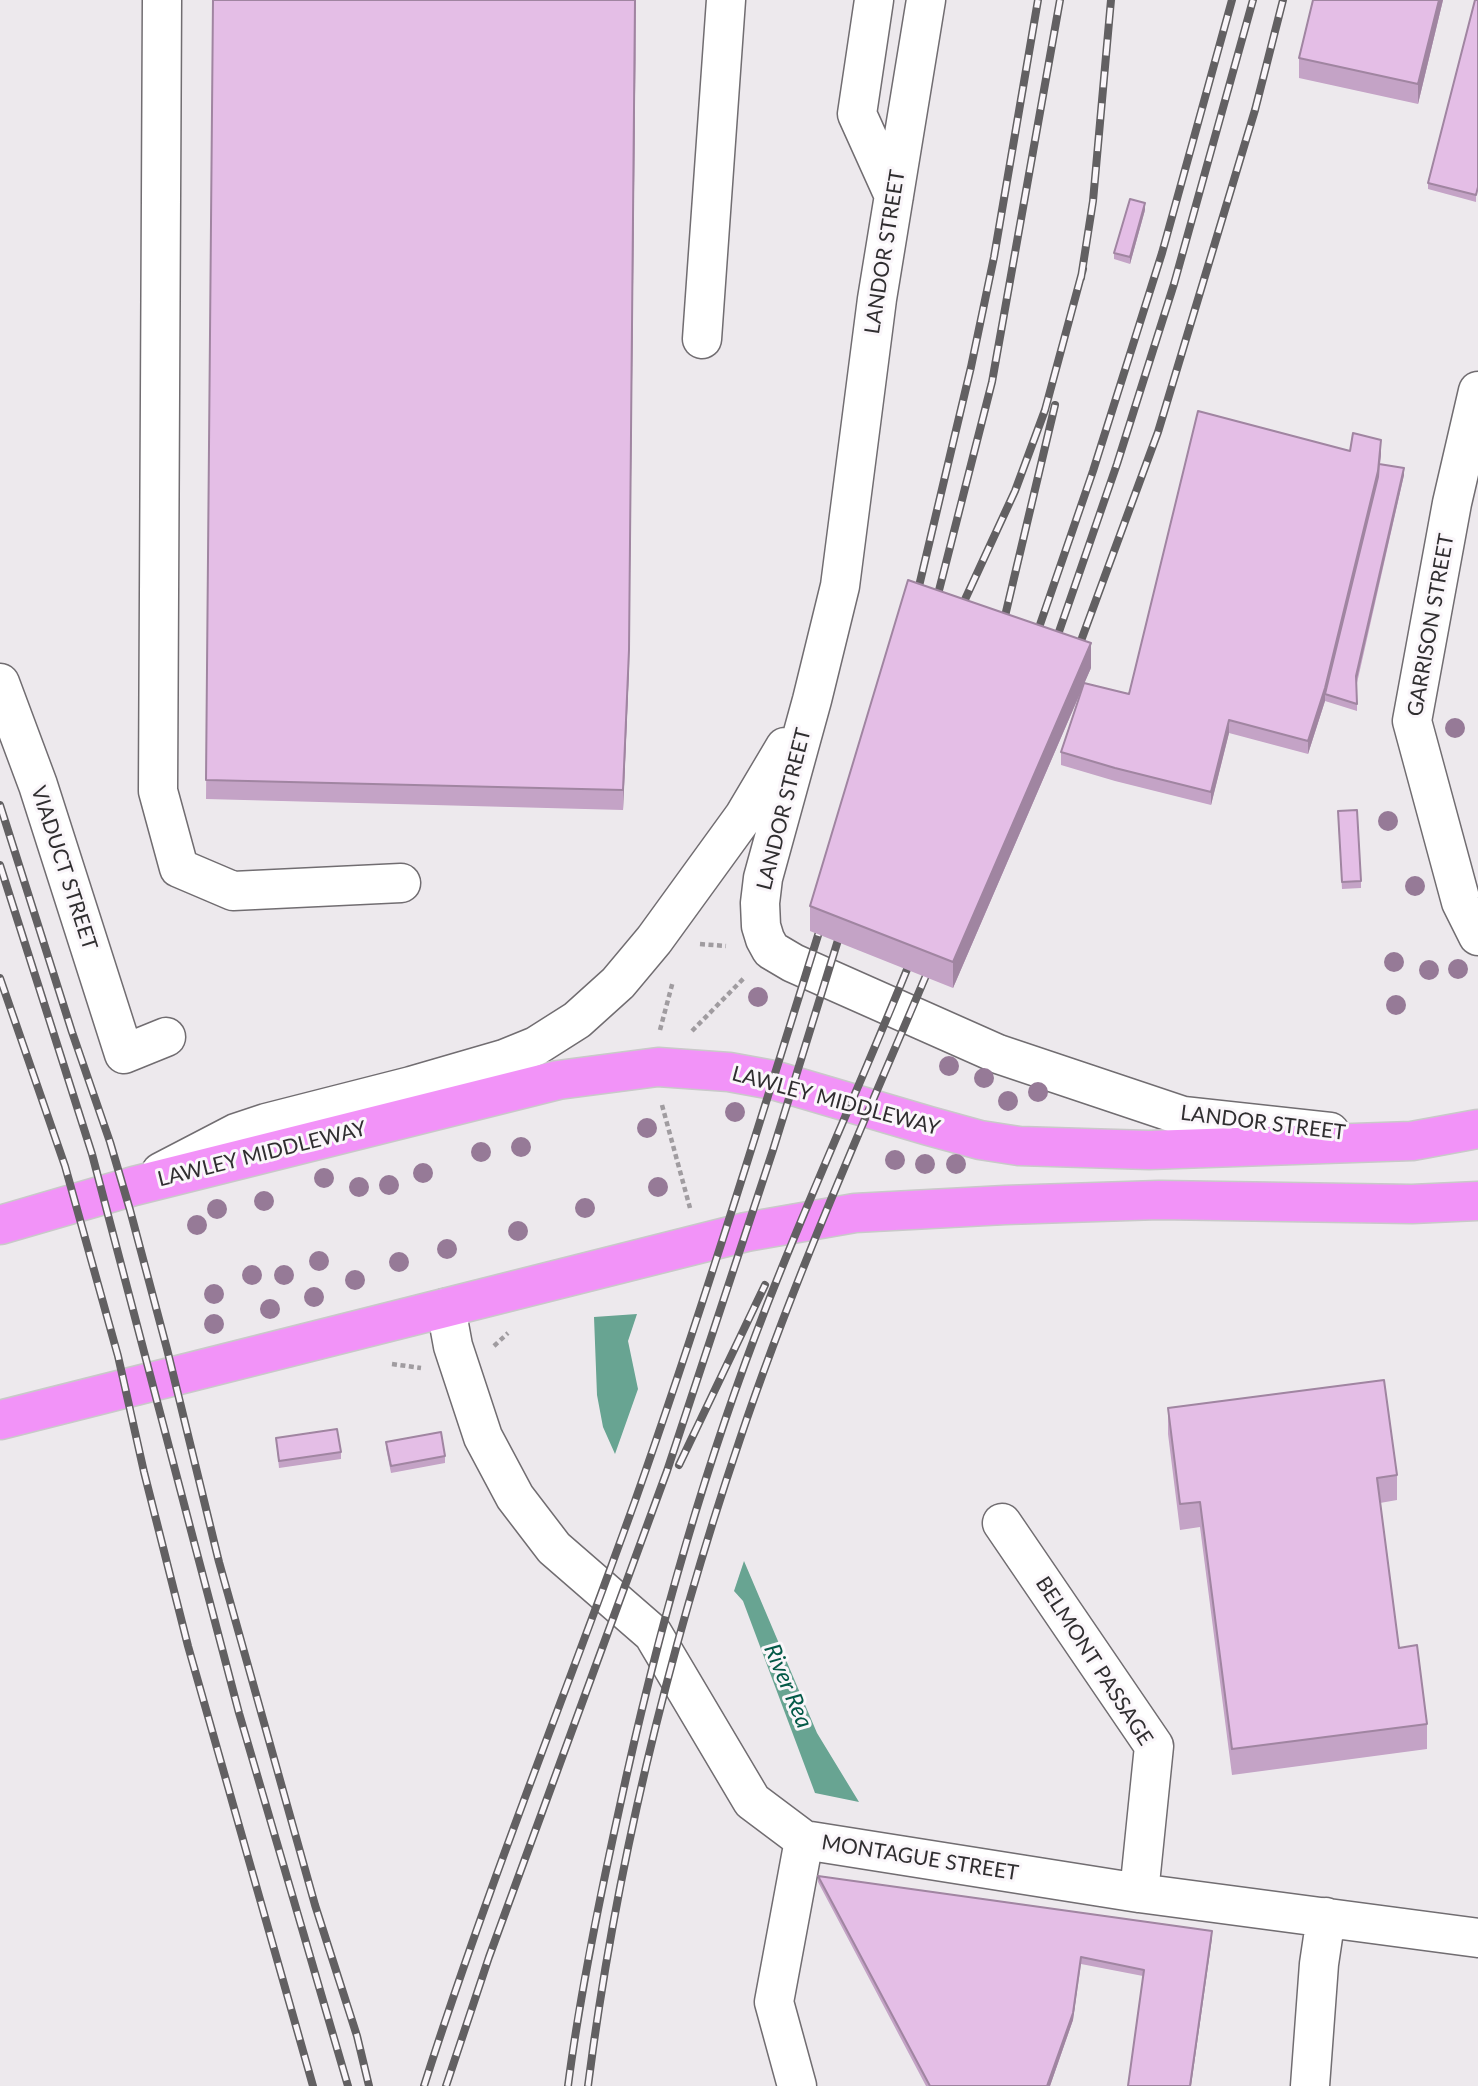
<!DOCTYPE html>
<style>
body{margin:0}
canvas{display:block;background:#ede9ed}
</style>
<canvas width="1478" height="2086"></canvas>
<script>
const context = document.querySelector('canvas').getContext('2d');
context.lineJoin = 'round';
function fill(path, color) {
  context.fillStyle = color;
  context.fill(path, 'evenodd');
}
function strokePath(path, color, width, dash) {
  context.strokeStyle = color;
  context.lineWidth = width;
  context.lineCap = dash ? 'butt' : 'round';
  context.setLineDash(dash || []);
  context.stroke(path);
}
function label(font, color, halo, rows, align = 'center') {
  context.font = font + ' Lato,sans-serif';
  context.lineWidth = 6;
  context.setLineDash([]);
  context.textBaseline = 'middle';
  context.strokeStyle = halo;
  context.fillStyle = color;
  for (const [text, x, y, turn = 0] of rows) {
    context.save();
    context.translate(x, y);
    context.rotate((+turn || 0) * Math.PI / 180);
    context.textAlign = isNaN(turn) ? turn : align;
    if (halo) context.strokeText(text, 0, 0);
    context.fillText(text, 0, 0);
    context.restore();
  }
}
const water = new Path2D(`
 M637,1314l-9,27 10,48 -23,65 -12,-27 -6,-32 -3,-78z
 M744,1561l73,172 42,69 -44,-9 -72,-192 -9,-10z`);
const path = new Path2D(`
 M700,944l26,2
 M660,1030l13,-49
 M692,1031l53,-54
 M662,1105l28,103
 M494,1346l14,-13
 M392,1364l29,4`);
const minor = new Path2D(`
 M162,0l-4,791 21,77 54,23 168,-8
 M874,0l-17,114 37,82
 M926,0l-49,299 -37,287 -28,114 -49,178 -3,25 1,23 4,13 6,11 22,13 205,91 185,62 147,16
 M702,339l24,-339
 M1478,391l-26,112 -40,218 49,181 17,34
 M0,683l38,102 86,269 42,-17
 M161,1172l75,-39 30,-10 145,-37 93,-27 32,-13 41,-26 41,-37 36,-43 90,-124 41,-69
 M446,1308l7,38 30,91 32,60 39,51 99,86 99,167 52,39 335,53 339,45
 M1002,1523l152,223 -15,147
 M797,2086l-23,-84 30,-162
 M1310,2086l9,-122 7,-47`);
const highway = new Path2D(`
 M0,1225l134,-39 424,-106 100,-13 71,5 44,8 156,46 51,14 39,6 130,4 263,-9 66,-12
 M0,1420l746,-188 109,-19 150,-8 154,-5 253,4 66,-3`);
const rail = new Path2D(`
 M1081,278l12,-77 18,-201
 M915,603l56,-236 23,-110 44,-257
 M934,610l58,-228 68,-382
 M956,619l59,-128 30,-81 38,-141
 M1001,633l54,-228
 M1034,642l59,-171 69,-218 70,-253
 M1053,649l64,-185 57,-180 79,-284
 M1075,657l83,-225 97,-322 28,-110
 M0,805l72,227 38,110 20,68 37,139 52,213 96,343 42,131 12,50
 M0,865l92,289 147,559 109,373
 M0,978l65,188 53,190 26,116 44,174 125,440
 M679,1465l86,-180
 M424,2086c63,-198 141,-390 211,-585 68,-193 128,-389 189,-585
 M446,2086l43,-129 178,-486 106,-321 70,-226
 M568,2086c12,-93 31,-185 51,-276 37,-172 84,-341 148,-505 46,-118 100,-235 147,-353
 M588,2086c28,-220 81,-437 152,-647 55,-164 126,-321 193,-480`);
const trees = [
 [1455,728],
 [1388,821],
 [1415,886],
 [1394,962],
 [1458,969],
 [1429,970],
 [758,997],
 [1396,1005],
 [949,1066],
 [984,1078],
 [1038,1092],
 [1008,1101],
 [735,1112],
 [647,1128],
 [521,1147],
 [481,1152],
 [895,1160],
 [925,1164],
 [956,1164],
 [423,1173],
 [324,1178],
 [389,1185],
 [359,1187],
 [658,1187],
 [264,1201],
 [585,1208],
 [217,1209],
 [197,1225],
 [518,1231],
 [447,1249],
 [319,1261],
 [399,1262],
 [252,1275],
 [284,1275],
 [355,1280],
 [214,1294],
 [314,1297],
 [270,1309],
 [214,1324]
];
const wall = new Path2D(`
 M213,0h423l-7,669 -6,141 -417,-11z
 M1313,0h130l-25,104 -119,-26v-20z
 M1478,0l-2,202 -48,-13v-6z
 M1145,210l-15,54 -16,-5v-6z
 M1350,451l31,2 -1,11 24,11 -47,208v28l-32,-10 -17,53 -79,-21 -18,72 -96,-24 -54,-16v-13l21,-63 -129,299 -143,-57v-25l281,-238 -7,15 45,11z
 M1338,818l23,63v7l-19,1z
 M1168,1408l229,67v25l-17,3 19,145 28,76v25l-195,26 -32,-248 -20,3 -12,-96z
 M276,1438l65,14v7l-62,9z
 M386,1442l59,14v7l-54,10 -5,-25z
 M818,1876l394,62 -69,38 -62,-12 -8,56 -23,66h-124l-108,-204z`);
const shadedWall = new Path2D(`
 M636,0l-7,669 -6,141v-20z
 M1439,0h4l-25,104v-20z
 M1145,203v7l-15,54v-7z
 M1381,440v13l-3,31 -53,210v7l-17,53v-13z
 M1404,468v7l-48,208v-7z
 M1091,643v25l-138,320v-26z
 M1229,720v13l-18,72v-13z
 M1212,1931v7l-21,148h-1z
 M1081,1957l-8,63 -23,66h-3z`);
const building = new Path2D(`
 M213,0h422l-6,650 -6,140 -417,-10z
 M1313,0h126l-21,84 -119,-26z
 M1475,0h3v187l-2,8 -48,-12z
 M1130,199l15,4 -15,54 -16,-4z
 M1198,411l152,40 3,-18 28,7 -3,31 -53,217 -17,53 -79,-21 -18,72 -96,-24 -54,-16 23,-69 45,11z
 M1379,464l25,4 -48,208 1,28 -32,-10 53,-217z
 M908,580l183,63 -138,319 -143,-56z
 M1357,810l4,71 -19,1 -4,-71z
 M1384,1380l13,95 -20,3 22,170 18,-3 10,79 -195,25 -32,-247 -20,2 -12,-96z
 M337,1429l4,23 -62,9 -3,-23z
 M441,1432l4,24 -54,10 -5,-24z
 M818,1876l394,55 -22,155h-62l16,-116 -63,-13 -8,56 -26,73h-117z`);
const streetNames = [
 ["LANDOR STREET",885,252,-81],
 ["GARRISON STREET",1431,625,-80],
 ["LANDOR STREET",784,809,-76],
 ["VIADUCT STREET",64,868,72],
 ["LAWLEY MIDDLEWAY",836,1101,15],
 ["LANDOR STREET",1263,1123,7],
 ["LAWLEY MIDDLEWAY",262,1154,-14],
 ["BELMONT PASSAGE",1094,1661,57],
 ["MONTAGUE STREET",920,1858,9]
];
const waterNames = [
 ["River Rea",788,1686,67]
];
fill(water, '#68a492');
strokePath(minor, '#716d71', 41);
strokePath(highway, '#c9c9c9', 41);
strokePath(path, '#a09ca0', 4.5, [5, 3.5]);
strokePath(minor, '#fff', 38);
strokePath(highway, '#f293f8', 38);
strokePath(rail, '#626062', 8);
strokePath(rail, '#faf6fa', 5, [16]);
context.fillStyle = '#967a97';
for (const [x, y] of trees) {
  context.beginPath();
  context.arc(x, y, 10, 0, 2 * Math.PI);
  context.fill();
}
fill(wall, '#c4a3c6');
fill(shadedWall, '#a085a1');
fill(building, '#e4bee6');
strokePath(building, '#a085a1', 2);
label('21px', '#302e30', '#faf6fa', streetNames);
label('italic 23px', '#035947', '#faf6fa', waterNames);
</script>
